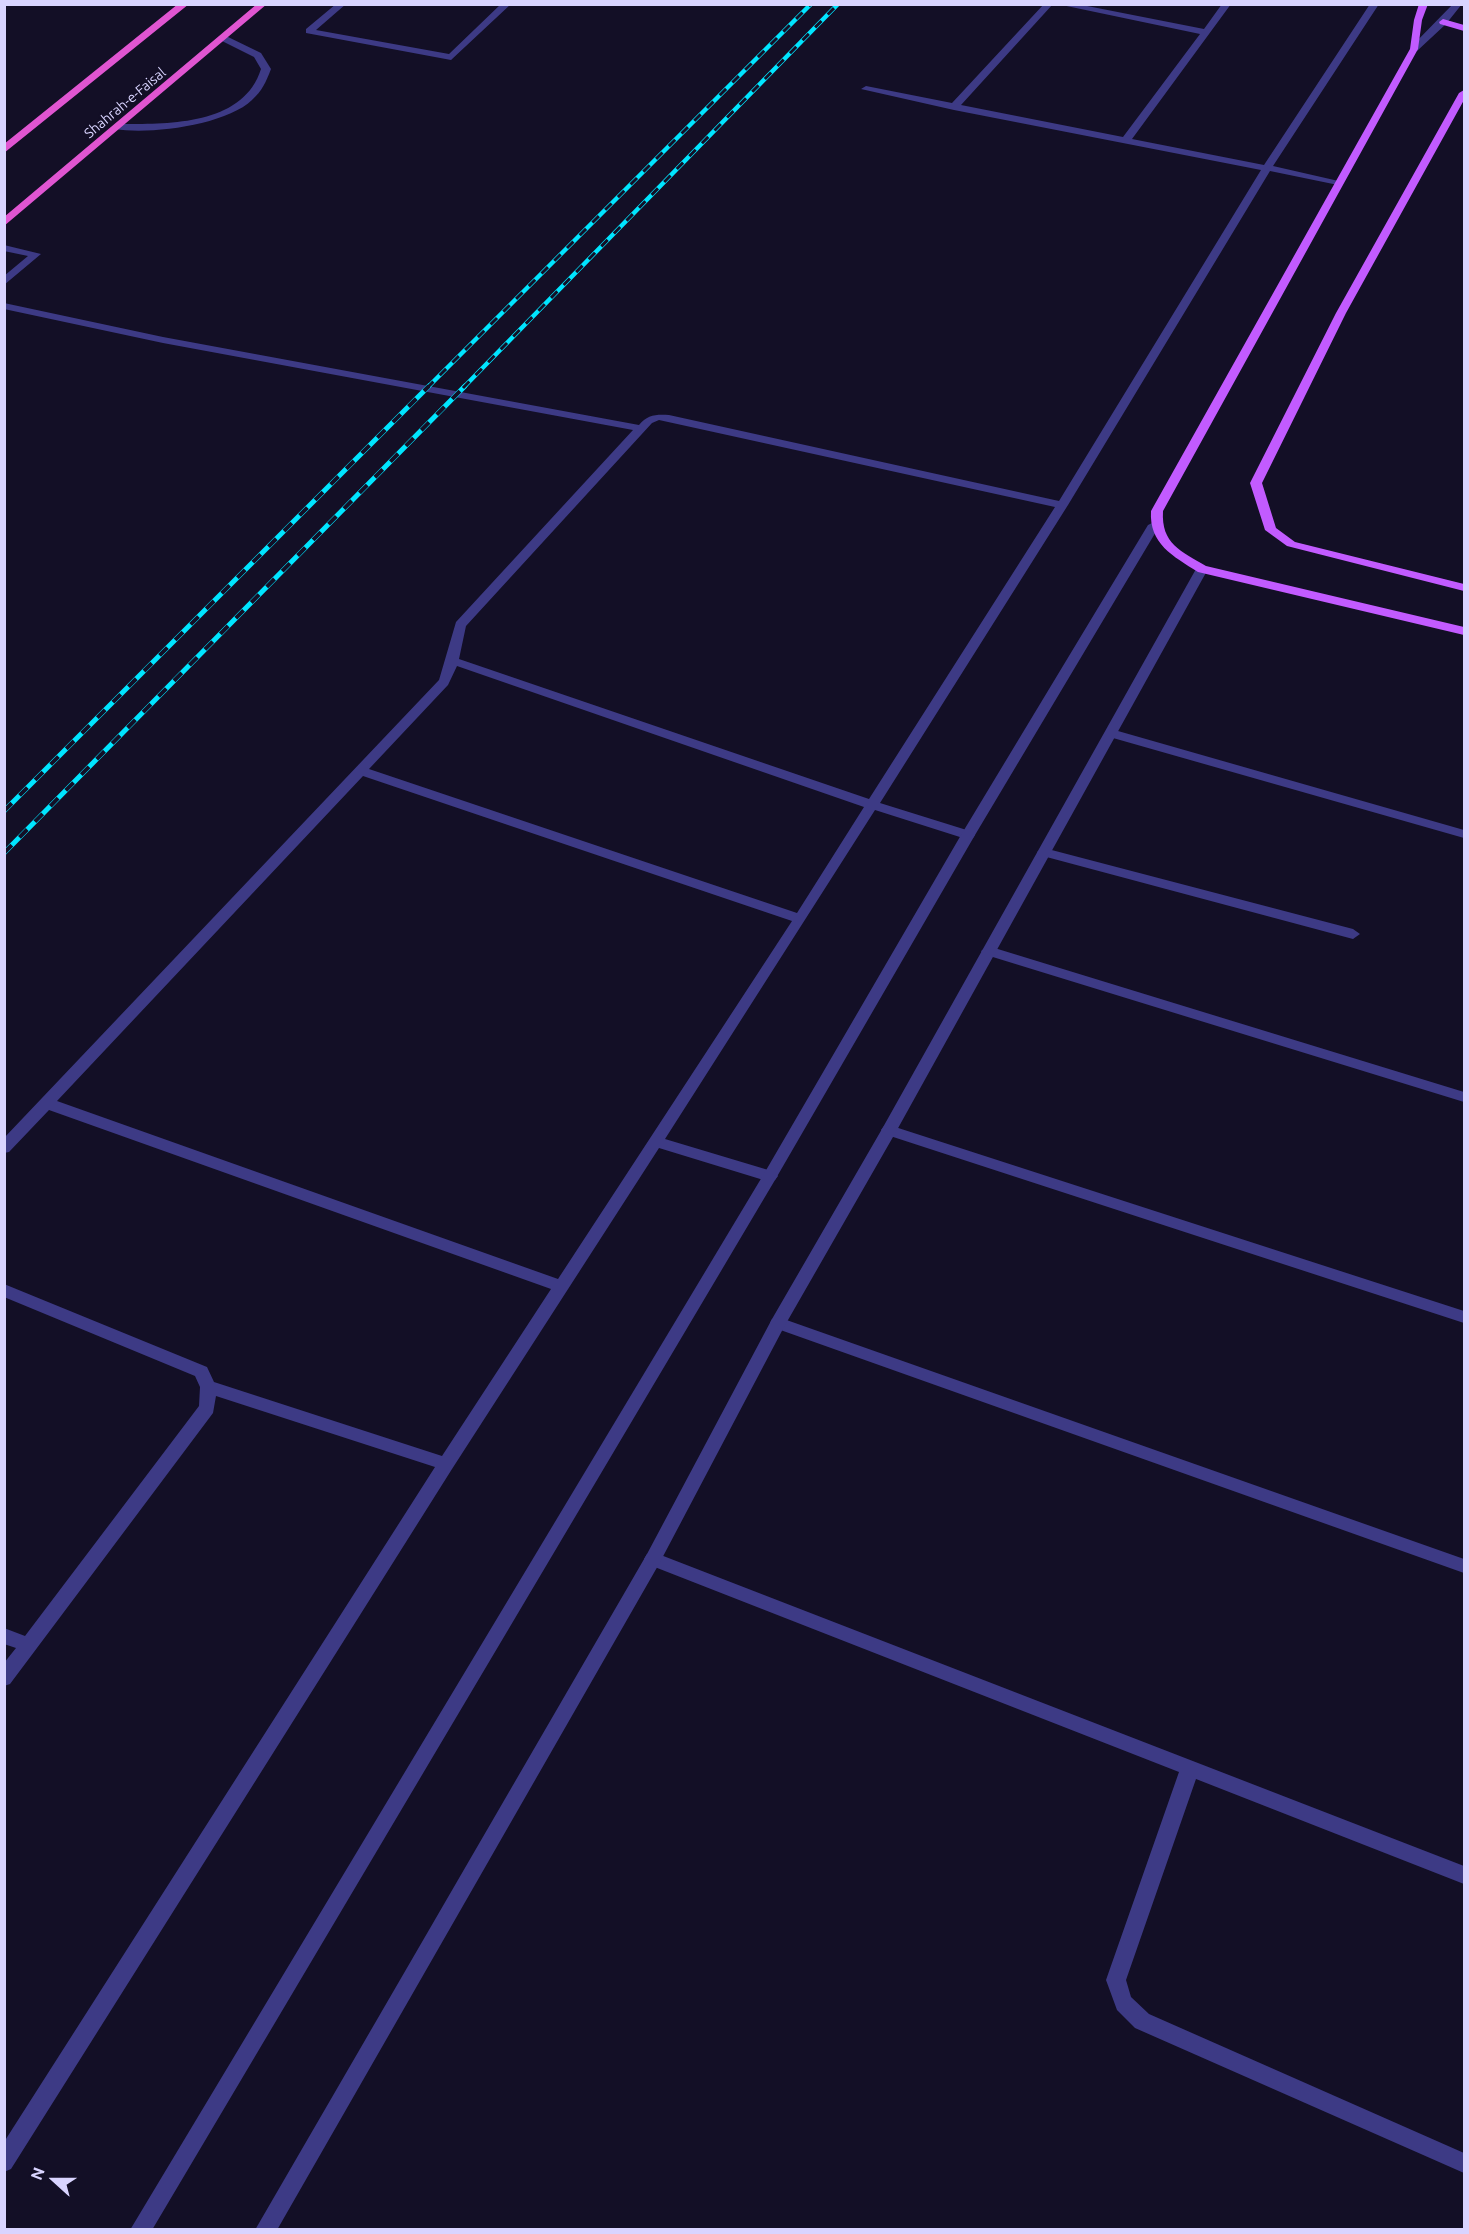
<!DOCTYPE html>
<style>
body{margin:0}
#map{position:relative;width:1469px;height:2234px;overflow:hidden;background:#130f26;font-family:Ubuntu,sans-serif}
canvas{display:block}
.frame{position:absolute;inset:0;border:6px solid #d9d4ff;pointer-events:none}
.north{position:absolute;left:24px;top:2150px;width:60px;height:60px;-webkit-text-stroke:4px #130f26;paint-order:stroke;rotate:291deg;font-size:16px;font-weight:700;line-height:24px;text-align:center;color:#d9d4ff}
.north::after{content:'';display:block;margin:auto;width:21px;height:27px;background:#d9d4ff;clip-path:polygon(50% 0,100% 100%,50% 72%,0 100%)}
</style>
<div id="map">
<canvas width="1469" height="2234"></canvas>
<div class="frame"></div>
<div class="north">N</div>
</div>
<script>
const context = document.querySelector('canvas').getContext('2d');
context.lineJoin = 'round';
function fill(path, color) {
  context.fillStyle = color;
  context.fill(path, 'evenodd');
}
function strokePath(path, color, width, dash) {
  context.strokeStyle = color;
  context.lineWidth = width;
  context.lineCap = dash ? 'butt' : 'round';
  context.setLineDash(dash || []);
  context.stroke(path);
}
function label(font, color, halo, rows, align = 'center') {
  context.font = font + ' Ubuntu,sans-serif';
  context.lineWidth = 4.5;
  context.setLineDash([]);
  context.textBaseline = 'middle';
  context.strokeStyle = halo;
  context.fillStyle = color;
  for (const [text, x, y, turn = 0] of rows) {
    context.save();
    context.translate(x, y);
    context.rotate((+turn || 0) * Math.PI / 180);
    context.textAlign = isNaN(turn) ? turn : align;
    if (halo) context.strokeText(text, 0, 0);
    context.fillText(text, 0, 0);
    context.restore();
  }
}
const service = new Path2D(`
 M336,4h10l-30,26 133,24 52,-50h10l-60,56 -145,-27v-4z
 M220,36h6l35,17 10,16c-5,13 -9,22 -19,31 -26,25 -102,35 -137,29v-4l3,-1c50,0 125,2 143,-55l-7,-12 -34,-17z`);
const minor = new Path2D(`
 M1044,4h9l-92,101 162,32 77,-103 -143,-30h20l127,25 18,-25h9l-99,135 132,26 106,-161h9l-106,162 70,16 -5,3 -68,-14 -202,334 -188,298 93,29 2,3 -2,3h-10l-88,-28 -210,329 110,33 3,4 -3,4 -5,2 -111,-34 -207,321 -441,700 -7,3v-30l431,-675 -219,-71 -3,17 -203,271 -6,2v-23l12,-15 -12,-4v-16l21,8 174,-230 1,-19 -5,-11 -191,-79v-13l203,83 7,15 228,74 109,-167 -502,-179 -40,42 -5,1v-15l435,-458 17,-58 177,-192 -470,-87 -159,-34v-6l159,34 476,88c8,-10 17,-11 30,-10l390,86 202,-331 -307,-60 -93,-21 5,-3 86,17zM659,420l396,87 -186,292 -410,-140 7,-33 186,-203zM457,666l407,141 -67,106 -428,-144 79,-84zM363,776l429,145 -234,358 -501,-178z
 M4,245l37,9 -37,31v-9l24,-20 -24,-5z
 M1111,729l353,101v8l-358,-102 -1,-3z
 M1044,848l309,81 7,5 -7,5 -314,-84 -2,-3z
 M988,946l476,146v10l-481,-148 -2,-3z
 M889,1125l575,186v12l-580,-189 -3,-4 3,-4z
 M778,1317l686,242v14l-692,-246 -2,-4 2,-4z
 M653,1552l811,314v18l-268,-105 -70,201 5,17 18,17 315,139v20l-329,-145 -18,-18 -11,-30 73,-208 -532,-208 -3,-5 3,-5z`);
const tertiary = new Path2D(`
 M1453,4h9l-16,20 -29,27h-6v-4z
 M1154,522l6,3 -185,310 -200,345 -623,1050h-22l635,-1058 196,-337 187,-310z
 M1202,565l6,4 -311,561 -113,197 -125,237 -382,666h-22l392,-676 125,-235 110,-190 314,-560z`);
const primary = new Path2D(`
 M1419,4h9l-6,16 -4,29 -255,462c-2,33 18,40 43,55l258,61v8l-266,-63c-25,-16 -49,-28 -47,-61l259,-462 4,-29z
 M1443,19l21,6v6l-24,-7 -1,-2z
 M1464,90v10l-118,213 -84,170 14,45 19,14 169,42v7l-177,-45 -22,-16 -15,-47 86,-170 123,-220z`);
const trunk = new Path2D(`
 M178,4h11l-185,149v-9z
 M257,4h10l-263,222v-9z`);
const railFar1 = new Path2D(`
 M427,388l384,-384
 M463,388l375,-384`);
const rail = new Path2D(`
 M4,811l425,-425
 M4,853l461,-467`);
const farStreetnames = [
 ["Shahrah-e-Faisal",125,103,-40]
];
fill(service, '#3d3a85');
fill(minor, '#3d3a85');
fill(tertiary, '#3d3a85');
fill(primary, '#c25bff');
fill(trunk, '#e055d1');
strokePath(railFar1, '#00e5ff', 4.5);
strokePath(rail, '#00e5ff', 5);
strokePath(railFar1, '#130f26', 3, [9]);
strokePath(rail, '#130f26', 4, [11]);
label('14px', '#d9d4ff', '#130f26', farStreetnames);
</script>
